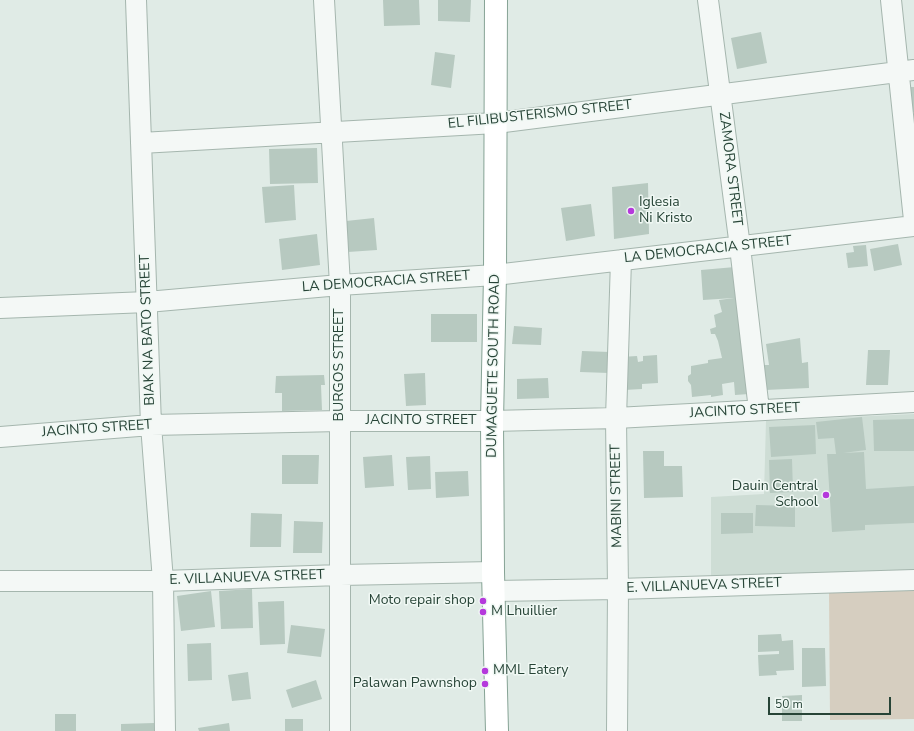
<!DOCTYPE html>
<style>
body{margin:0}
#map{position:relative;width:914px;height:731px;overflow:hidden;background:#e0ebe6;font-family:"Nunito Sans",sans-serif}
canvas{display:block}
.scale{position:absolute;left:768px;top:697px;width:123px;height:18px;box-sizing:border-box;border:2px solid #274437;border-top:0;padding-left:5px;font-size:12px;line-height:14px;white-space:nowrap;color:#274437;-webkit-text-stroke:3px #f0f8f4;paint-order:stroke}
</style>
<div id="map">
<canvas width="914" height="731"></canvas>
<div class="scale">50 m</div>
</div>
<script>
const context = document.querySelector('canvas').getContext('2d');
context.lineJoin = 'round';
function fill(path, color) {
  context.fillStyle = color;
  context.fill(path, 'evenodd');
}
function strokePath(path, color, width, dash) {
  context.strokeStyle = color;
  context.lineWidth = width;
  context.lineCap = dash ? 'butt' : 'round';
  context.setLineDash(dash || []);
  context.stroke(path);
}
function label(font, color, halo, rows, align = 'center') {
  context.font = font + ' "Nunito Sans",sans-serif';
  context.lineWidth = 3;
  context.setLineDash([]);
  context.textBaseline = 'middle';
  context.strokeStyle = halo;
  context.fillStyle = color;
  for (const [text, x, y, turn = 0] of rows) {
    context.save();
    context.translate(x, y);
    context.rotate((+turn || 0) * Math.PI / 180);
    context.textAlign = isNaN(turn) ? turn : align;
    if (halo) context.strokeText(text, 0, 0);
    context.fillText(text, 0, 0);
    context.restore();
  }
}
const built = new Path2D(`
 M914,414v160l-203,5v-82l53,-3 2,-73z`);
const green = new Path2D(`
 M914,589v130l-84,1 -1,-130z`);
const building = new Path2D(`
 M383,0h36l1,25 -36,1z
 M438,0h33l-1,22 -32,-1z
 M761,32l6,31 -30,6 -6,-31z
 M435,52l20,3 -4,33 -20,-3z
 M910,87h4v25h-3z
 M317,148l1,35 -48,1 -1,-35z
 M648,183l1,51 -35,5 -2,-52z
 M294,185l2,35 -31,3 -3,-36z
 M591,204l4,32 -29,5 -5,-33z
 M374,218l3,32 -29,2 -2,-31z
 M317,234l3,31 -38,5 -3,-31z
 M898,244l4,21 -28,6 -4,-22z
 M866,245l2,21 -20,2 -2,-15 8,-1 -1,-6z
 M735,267l14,127 -14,1 -1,-13 -12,2 1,11 -12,2v-2l-19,2 -1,-12 -3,-4v-5l3,-2v-8l17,-3v-3l14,-2 -4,-17 -3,-7h-4l-1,-5 6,-2 -2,-12 8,-3 -3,-12 15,-2 -31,2 -2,-30z
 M431,314h46v28h-46z
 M514,326l28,2 -1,17 -29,-1z
 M800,338l2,25 6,-1 1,26 -44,2 -1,-25h5l-3,-21z
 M868,350h22l-2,35h-22z
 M582,351l28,1 -1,21 -29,-1z
 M657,355l1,28 -16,1v5l-18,1 -3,-33 16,-1 1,6 5,-1v-5z
 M425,373l1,32 -20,1 -2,-32z
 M324,375l1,10h-4l1,25 -40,1v-18h-7l1,-17z
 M548,378l1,20 -32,1v-20z
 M862,417l4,33 -23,3 21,-1 2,37 48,-3v37l-49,2v5l-33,2 -5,-78h9l-2,-16 -16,1 -2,-17z
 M914,419v32h-40l-1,-31z
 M815,425l1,29 -45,3 -2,-30z
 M643,451h21v15h18l1,31 -39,1z
 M282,455h37l-1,29h-36z
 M392,455l2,31 -29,2 -2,-31z
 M430,456l1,33 -23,1 -2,-33z
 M792,459l1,33 -23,1 -1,-33z
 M468,471l1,25 -33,2 -1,-26z
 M756,505l39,1v21l-40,-1z
 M251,513l31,1 -1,33h-31z
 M721,513h32v20l-32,1z
 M294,521l29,1 -1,31h-29z
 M252,589l1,39 -32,1 -2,-38z
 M211,591l4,36 -34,4 -4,-35z
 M284,601l1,43 -25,1 -2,-43z
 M291,625l34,4 -4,28 -34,-4z
 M781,634l1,7 11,-1 1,30 -18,1 1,4 -18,1 -1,-21 21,-1v-3l-21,1v-17z
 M211,643l1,37 -24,1 -1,-37z
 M802,648h23l1,38 -24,1z
 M248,672l3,27 -19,2 -4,-26z
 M316,680l6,19 -30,9 -6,-18z
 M802,695v26h-20v-25z
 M55,714h21v17h-21z
 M285,719h18v12h-18z
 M154,723v8h-33v-7z
 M229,723l1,8h-31l-1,-3z`);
const street = new Path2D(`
 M136,0l15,425 12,156 2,150
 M324,0l16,285v446
 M708,0l32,247 19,163
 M891,0l23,220
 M141,143l355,-20 418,-53
 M0,308l147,-6 193,-17 155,-10 419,-49
 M0,437l151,-12 189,-4h152l124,-3 298,-16
 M0,581h163l177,-6 153,-3
 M494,591l124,-2 296,-9
 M617,731l1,-142 -2,-171 5,-158`);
const highway = new Path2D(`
 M496,0l-1,275 -3,146 1,151 4,159`);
const markers = [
 [631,211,4,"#b539dc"],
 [826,495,4,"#b539dc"],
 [483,601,4,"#b539dc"],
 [483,612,4,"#b539dc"],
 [485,671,4,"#b539dc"],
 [485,684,4,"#b539dc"]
];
const streetNames = [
 ["EL FILIBUSTERISMO STREET",540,115,-6],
 ["ZAMORA STREET",730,169,83],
 ["LA DEMOCRACIA STREET",708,250,-6],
 ["LA DEMOCRACIA STREET",386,282,-4],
 ["BIAK NA BATO STREET",148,330,-92],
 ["BURGOS STREET",340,365,-90],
 ["DUMAGUETE SOUTH ROAD",494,366,-89],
 ["JACINTO STREET",745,411,-3],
 ["JACINTO STREET",421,421],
 ["JACINTO STREET",97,429,-4],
 ["MABINI STREET",617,496,-91],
 ["E. VILLANUEVA STREET",247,578,-2],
 ["E. VILLANUEVA STREET",704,586,-2]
];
const poiNames = [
 ["Iglesia",639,203],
 ["Ni Kristo",639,219],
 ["Dauin Central",818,487,"right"],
 ["School",818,503,"right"],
 ["Moto repair shop",475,601,"right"],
 ["M Lhuillier",491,612],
 ["MML Eatery",493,671],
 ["Palawan Pawnshop",477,684,"right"]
];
fill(built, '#ceddd5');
fill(green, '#d6cec0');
fill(building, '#b7c9c0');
strokePath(street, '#a5b6ae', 22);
strokePath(highway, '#86a395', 24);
strokePath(street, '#f4f8f6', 20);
strokePath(highway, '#fff', 22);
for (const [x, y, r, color] of markers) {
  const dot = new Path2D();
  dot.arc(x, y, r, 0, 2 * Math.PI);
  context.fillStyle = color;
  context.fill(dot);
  strokePath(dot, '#f0f8f4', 1.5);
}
label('14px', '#274437', '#f0f8f4', streetNames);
label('14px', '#274437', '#f0f8f4', poiNames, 'left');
</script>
